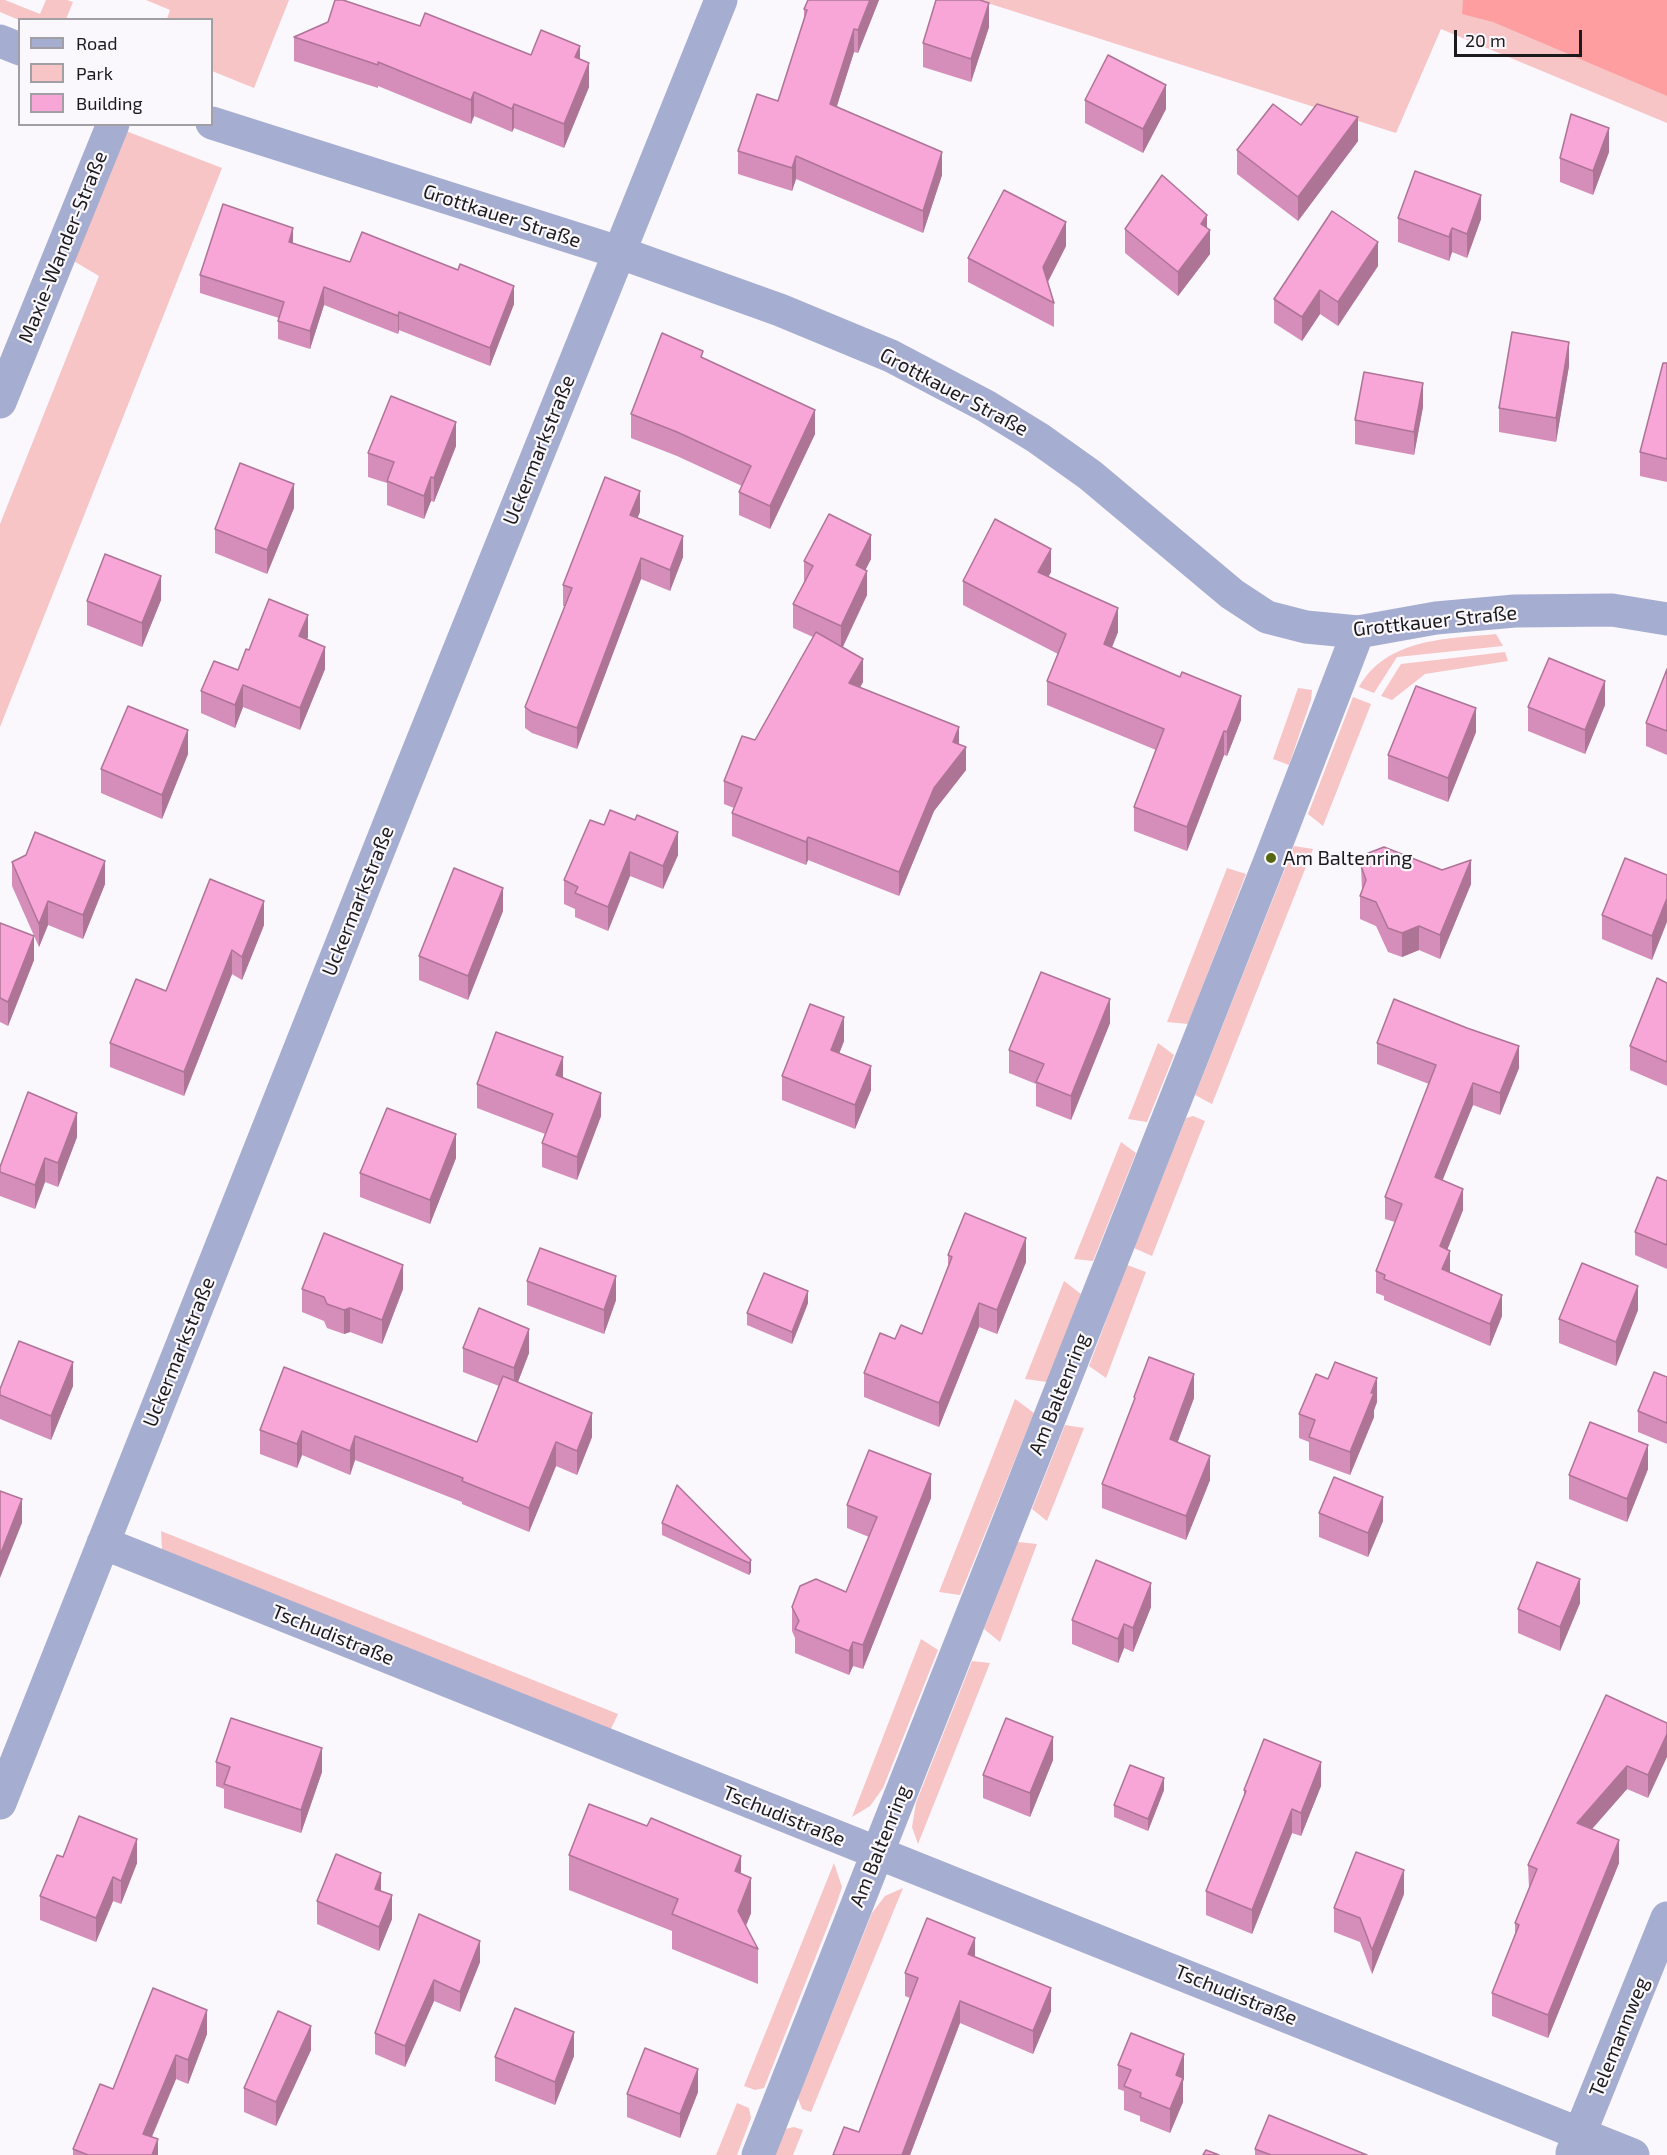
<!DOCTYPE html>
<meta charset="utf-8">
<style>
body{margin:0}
#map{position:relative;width:1667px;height:2155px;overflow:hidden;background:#faf7fd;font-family:"Exo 2",sans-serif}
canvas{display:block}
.legend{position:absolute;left:18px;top:18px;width:195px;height:108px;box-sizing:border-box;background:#faf7fd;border:2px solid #a19fa3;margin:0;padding:8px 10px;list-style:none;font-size:18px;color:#1b1a1c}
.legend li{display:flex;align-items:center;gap:12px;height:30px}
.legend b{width:30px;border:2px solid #a19fa3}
.scale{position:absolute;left:1454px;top:30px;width:128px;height:27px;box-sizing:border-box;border:3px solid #1b1a1c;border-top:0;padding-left:8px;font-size:18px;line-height:21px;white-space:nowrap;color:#1b1a1c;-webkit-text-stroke:4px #faf7fd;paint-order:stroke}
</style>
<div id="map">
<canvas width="1667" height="2155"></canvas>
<ul class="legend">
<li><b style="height:8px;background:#a5aed1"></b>Road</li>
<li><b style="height:16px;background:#f7c5c5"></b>Park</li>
<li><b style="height:16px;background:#f8a5d7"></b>Building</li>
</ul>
<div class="scale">20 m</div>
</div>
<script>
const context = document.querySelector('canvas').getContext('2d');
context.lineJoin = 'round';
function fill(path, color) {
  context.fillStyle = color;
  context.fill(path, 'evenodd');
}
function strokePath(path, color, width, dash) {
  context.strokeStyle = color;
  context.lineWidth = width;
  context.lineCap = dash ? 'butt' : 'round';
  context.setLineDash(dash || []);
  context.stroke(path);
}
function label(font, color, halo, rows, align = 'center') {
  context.font = font + ' "Exo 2",sans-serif';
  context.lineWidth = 4.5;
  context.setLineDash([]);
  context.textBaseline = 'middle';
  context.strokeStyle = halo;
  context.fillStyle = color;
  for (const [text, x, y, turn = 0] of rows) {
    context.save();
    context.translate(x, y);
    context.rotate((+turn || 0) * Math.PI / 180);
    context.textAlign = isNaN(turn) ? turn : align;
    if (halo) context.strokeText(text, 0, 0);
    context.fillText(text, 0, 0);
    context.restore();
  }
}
const green = new Path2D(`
 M0,0h5l35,14 6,-14h21l6,2 -7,17 -47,1 -19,-8z
 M146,0h143l-35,88 -42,-17v-51l-45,-1 3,-9z
 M978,0h689v123l-226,-94 -45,104z
 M126,131l96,37 -222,559v-203l99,-248 -27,-16z
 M1496,634l7,12 -106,11 -23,36 -15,-6c28,-49 87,-48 137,-53z
 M1505,652l3,9 -83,13 -33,26 -11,-4 20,-32z
 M1298,688l14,2 -1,10 -22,65 -16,-6z
 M1353,697l18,7 -48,122 -15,-12z
 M1294,846l19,3 -101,255 -17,-9z
 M1227,868l19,6 -58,150 -21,-2z
 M1158,1043l16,12 -27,67 -19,-3z
 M1193,1116l12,5 -53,135 -18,-8 52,-130z
 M1121,1142l15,11 -43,108 -19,-2z
 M1127,1265l19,7 -40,106 -17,-12z
 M1064,1281l17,13 -34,88 -22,-3z
 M1015,1399l19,14 -74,182 -21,-3z
 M1065,1425l19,3 -37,93 -15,-12z
 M161,1531l457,183 -8,17 -448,-181z
 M1018,1542l19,2 -37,98 -16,-13z
 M921,1639l17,11 -55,138 -13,18 -18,11z
 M972,1661l18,2 -72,181 -6,-17 4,-24z
 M834,1863l8,24 -6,18 -72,183 -9,2 -11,-4z
 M903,1888l-92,224 -9,-3 -4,-11 74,-185 13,-17z
 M737,2103l12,5 2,10 -14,37h-21z
 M794,2127l9,3 -10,25h-18l10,-26z`);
const forest = new Path2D(`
 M1463,0h204v96l-174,-74 -31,-8z`);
const minor = new Path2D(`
 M0,41l20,8
 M212,123l406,129 162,58 111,46 95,50 52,32 52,37 142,119 35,23 39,10 52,5 78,-14 79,-7 97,-1 55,9
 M0,402l113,-278
 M103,1543l1530,612
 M0,1803l401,-1009 320,-794
 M1572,2153l95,-235
 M758,2155l513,-1297 87,-226`);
const wall = new Path2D(`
 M879,0l-21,53 -4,-1 -17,54 105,69 -19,58 -127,-54 -4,12 -54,-17v-23l40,-50 26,-83v-9z
 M420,26l111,29 49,4 9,28 -25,61 -50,-20 -2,4 -38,-16 -3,8 -93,-38v2l-84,-27v-24z
 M989,27l-18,55 -48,-15v-24z
 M1085,100l81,9 -23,44 -58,-30z
 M1301,125l57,16 -60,80 -61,-47v-24z
 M1609,152l-16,43 -33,-13v-24z
 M1398,218l83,1 -14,39 -15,-6 -3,9 -51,-19z
 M1207,228l3,26 -32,42 -53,-43v-24z
 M293,243l57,19 164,42 -24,62 -91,-36 -1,4 -74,-29 -14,44 -32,-10v-18l1,-3 -79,-25v-18z
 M1066,246l-18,36 6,21v24l-86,-45v-24z
 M1378,266l-40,60 -18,-12 -18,27 -28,-18v-24z
 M703,359l112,75 -45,95 -31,-14v-23l3,-6 -65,-30 -46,-18v-24z
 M1667,363v119l-27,-6v-24z
 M1569,366l-13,76 -57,-10v-24z
 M1423,407l-9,48 -59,-11v-24z
 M456,446l-22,56 -3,-1 -7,18 -37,-14v-22l-19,-6v-24z
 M294,508l-27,66 -52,-21v-24z
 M640,512l-3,6 46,39 -13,34 -29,-12 -64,170 -45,-16 -7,-5v-21l40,-101h-2v-21z
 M871,559l-6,11 2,25 -24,52 20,35 -3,6 99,56 7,26 -32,41 -35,85 -91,-36 -2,5 -74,-29v-23l2,-5 -10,-4v-23l31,-41 58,-103 -20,-9v-24l11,-22v-21z
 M1051,572l-3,5 70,55 -6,15 129,73 -14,36 -3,-1 -37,96 -53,-20v-24l22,-57 -109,-45v-24l11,-27 -95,-49v-24z
 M161,600l-19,47 -55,-22v-24z
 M308,637l-1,2 18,30 -25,61 -57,-23 -8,21 -34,-15v-22l37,-21 11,-20z
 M1667,669v86l-21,-9v-23z
 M1605,705l-20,49 -57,-23v-24z
 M1476,732l-28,70 -60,-23v-24z
 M188,754l-26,65 -61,-26v-24z
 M604,825l74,30 -15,34 -33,-13 -22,55 -33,-14v-8l-11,-5v-24z
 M12,862l93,22 -22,55 -35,-14 -9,22 -27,-61z
 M1361,866l110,18 -31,75 -21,-9 -17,7 -14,-5 -12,-26 -16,-7v-23l2,-5z
 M1667,875l-15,85 -50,-21v-24z
 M503,911l-35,89 -49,-20v-24z
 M0,923l34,37 -26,66 -8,-4z
 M264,925l-22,55 -10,-6 -48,122 -74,-29v-24l56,-52z
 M1667,983v103l-37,-16v-24z
 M1110,1023l-39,97 -35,-14v-22l-27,-11v-23z
 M844,1041l-5,13 32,36 -16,39 -73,-29v-24z
 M1377,1043l142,25 -19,47 -27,-10 -31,75 21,30 -16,40 3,22 52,44 -12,30 -106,-46v-4l-8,-3v-22l19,-49 -10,-3v-22l44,-113 -52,-20z
 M563,1078l38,38 -24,64 -35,-13v-24l3,-9 -68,-26v-24z
 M77,1137l-19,50 -13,-5 -10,27 -35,-13v-29z
 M456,1158l-26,66 -70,-27v-24z
 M1667,1181v88l-32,-14v-23z
 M948,1255l78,7 -29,72 -18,-7 -40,100 -75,-30v-24l58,-39 26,-68z
 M527,1281l89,19 -12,34 -77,-29z
 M302,1289h101l-21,55 -32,-12 -6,2 -17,-6 -3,-7 -22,-9z
 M808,1303l-16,41 -45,-19v-12z
 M1638,1310l-22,56 -57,-23v-24z
 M463,1348l66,5 -11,29 74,55 -15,38 -21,-9 -27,66 -67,-28v-2l-107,-42 -5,15 -48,-20 -5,13 -37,-14v-24l24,-63 193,75 22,-56 -36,-14z
 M1667,1377v67l-29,-12v-21z
 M73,1386l-22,54 -51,-21v-30z
 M1134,1397l60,1 -17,45 33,37 -24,60 -84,-32v-24l32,-83z
 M1377,1402l-3,8v7l-24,58 -41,-15v-18l-10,-4v-24z
 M1648,1469l-21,53 -58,-23v-24z
 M931,1498l-68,171 -10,-3 -4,9 -54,-22v-15l-3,-7v-24l54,-15 23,-55 -22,-9v-23z
 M1319,1513l64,8 -15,36 -49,-20z
 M662,1523l89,37v12l-2,3 -87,-40z
 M1580,1603l-20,48 -42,-18v-24z
 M1151,1607l-18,45 -9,-4 -6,15 -46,-19v-24z
 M1667,1723l-19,75 -21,-9 -35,40 27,34 -71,175 -56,-22v-23l23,-56v-14l14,-35 -1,-23z
 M1053,1760l-23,57 -47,-19v-23z
 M216,1762l106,10 -21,61 -77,-25v-19l-8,-3z
 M1321,1786l-20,50 -9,-3 -40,101 -46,-19v-24l38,-94v-7z
 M1164,1790l-16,41 -34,-14v-12z
 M569,1855l172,18 10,40 -5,13 12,23v35l-86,-35v-18l-103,-41z
 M63,1857l74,6 -16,41 -8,-3 -17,41 -56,-22v-24z
 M381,1891l11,28 -13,32 -62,-27v-23z
 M1404,1894l-32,80 -12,-32 -26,-10v-24z
 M419,1914l61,48 -20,50 -26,-11 -29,66 -30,-13v-21z
 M975,1957l76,54 -18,43 -73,-31 -50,132h-77l26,-23 51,-134 -5,-2v-23z
 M207,2034l-19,50 -12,-5 -24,58 6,18h-85v-6l40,-60z
 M311,2050l-35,76 -32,-14v-24z
 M574,2056l-19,49 -60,-24v-24z
 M1118,2065l66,13 -1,4v20l-13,31 -30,-12v-5l-16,-6v-19l-6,-2z
 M698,2092l-18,46 -53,-21v-23z
 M1255,2149l112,6h-112z`);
const shadedWall = new Path2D(`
 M870,0h9l-21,53v-23z
 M989,3v24l-18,55v-23z
 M854,29v23l-24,75v-23z
 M580,46v23l-5,-12z
 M589,63v24l-25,61v-24z
 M1166,85v24l-23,44v-24z
 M474,92v24l-3,8v-24z
 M514,104v24l-2,4v-23z
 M1358,117v24l-60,80v-24z
 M1609,128v24l-16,43v-24z
 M942,152v23l-19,58v-22z
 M796,156v23l-4,12v-23z
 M1481,195v24l-14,39v-24z
 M1207,215v19l3,-4v24l-32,42v-24l23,-48z
 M1066,222v24l-23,45v-24z
 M293,228v17l-4,-3z
 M1452,228v24l-3,9v-24z
 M1378,242v24l-40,60v-24z
 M514,286v18l-24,62v-18z
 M324,287v18l-14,44v-18z
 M1320,290v24l-18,27v-24z
 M399,312v18l-1,4v-18z
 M1569,342v24l-13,76v-24z
 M1423,383v24l-9,48v-23z
 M815,410v24l-45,95v-23z
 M456,422v24l-22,56v-24z
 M431,477v24l-7,18v-23z
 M294,484v24l-27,66v-24z
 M640,491v21l-10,24v-21z
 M871,535v24l-15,30v-24z
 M683,536v21l-13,34v-21z
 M1051,549v23l-13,24v-24z
 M641,558v21l-64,170v-21z
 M867,571v24l-26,55v-24z
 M161,576v24l-19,47v-24z
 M1118,608v24l-14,35v-23z
 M308,615v22l-9,21v-22z
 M325,647v22l-25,61v-22z
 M863,659v23l-14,24v-23z
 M1605,681v24l-20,49v-24z
 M243,685v22l-8,21v-23z
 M1241,696v24l-14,36v-24z
 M1476,708v24l-28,70v-24z
 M959,727v23l7,-3v23l-32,41 -35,85v-24z
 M188,730v24l-26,65v-24z
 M1224,731v24l-37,96v-24z
 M678,832v23l-15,34v-23z
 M808,837v23l-2,5v-23z
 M630,852v24l-22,55v-24z
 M1471,860v24l-31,75v-24z
 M105,861v23l-22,55v-24z
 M503,888v23l-35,89v-24z
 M1667,898v24l-15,38v-24z
 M48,901v24l-9,22v-23z
 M264,901v24l-22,55v-23z
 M1419,926v24l-17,7v-24z
 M34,936v24l-26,66v-24z
 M232,950v24l-48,122v-24z
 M1110,999v24l-39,97v-24z
 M844,1017v24l-13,33v-24z
 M1519,1046v22l-19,47v-22z
 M563,1057v24l-7,-6z
 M871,1066v24l-16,39v-24z
 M1473,1083v22l-38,94v-22z
 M601,1093v23l-24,64v-23z
 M77,1113v24l-19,50v-24z
 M456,1134v24l-26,66v-24z
 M45,1158v24l-10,27v-24z
 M1463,1189v21l-23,58v-22z
 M1026,1238v24l-29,72v-24z
 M1450,1251v22l-8,-4z
 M403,1265v24l-21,55v-24z
 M616,1276v24l-12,34v-24z
 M1638,1286v24l-22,56v-24z
 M808,1291v12l-16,41v-12z
 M1502,1295v21l-12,30v-22z
 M979,1303v24l-40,100v-24z
 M350,1308v24l-6,2v-24z
 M529,1329v24l-15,39v-24z
 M73,1362v24l-22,54v-24z
 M1194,1374v24l-24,65v-24z
 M1377,1378v24l-3,8v7l-24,58v-23z
 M592,1413v24l-15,38v-24z
 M302,1431v24l-5,13v-24z
 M355,1436v24l-5,15v-24z
 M556,1442v24l-27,66v-24z
 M1648,1445v24l-21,53v-23z
 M1210,1456v24l-24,60v-24z
 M931,1474v24l-68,171v-24z
 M1383,1497v24l-15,36v-24z
 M22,1499v24l-22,55v-23z
 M751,1560v12l-2,3v-12z
 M1580,1579v24l-20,48v-24z
 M1151,1583v24l-18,45v-24z
 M1124,1624v24l-6,15v-24z
 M853,1642v24l-4,9v-24z
 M1667,1734v23l-19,41v-23z
 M1053,1737v23l-23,57v-24z
 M322,1748v24l-21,61v-23z
 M1321,1762v24l-20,50v-23z
 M1627,1766v23l-50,57v-23z
 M1164,1778v12l-16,41v-12z
 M1292,1809v24l-40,101v-24z
 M137,1839v24l-16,41v-23z
 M1619,1840v23l-71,175v-23z
 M741,1856v35l-6,-20z
 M1404,1870v24l-32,80v-24z
 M381,1873v24l-6,-8z
 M113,1877v24l-17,41v-24z
 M751,1878v35l-12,29 -1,-31z
 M392,1895v24l-13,32v-24z
 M975,1938v22l-7,-6z
 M480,1941v21l-20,50v-20z
 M434,1980v21l-29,66v-21z
 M1051,1988v23l-18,43v-23z
 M960,2001v22l-50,132h-8z
 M207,2010v24l-19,50v-24z
 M311,2026v24l-35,76v-24z
 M574,2032v24l-19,49v-23z
 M1184,2054v24l-1,4v20l-13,31v-24l6,-34z
 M176,2055v24l-32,76 -1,-21z
 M698,2069v23l-18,46v-24z
 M158,2139v16h-6z`);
const building = new Path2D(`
 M335,0h8l77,26 5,-13 106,42 10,-25 39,16 -5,11 14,6 -25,61 -50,-20 -2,5 -38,-17 -3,8 -93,-38v3l-84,-28 34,-15z
 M808,0h62l-12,30 -4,-1 -24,75 112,48 -19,59 -127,-55 -4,12 -54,-17 19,-57 21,7 29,-91 -3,-1z
 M936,0h44l9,3 -18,56 -48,-16z
 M1108,55l58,30 -23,44 -58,-29z
 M1273,104l28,21 16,-21 41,13 -60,80 -61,-47z
 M1571,114l38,14 -16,43 -33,-13z
 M1415,171l66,24 -14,39 -15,-6 -3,9 -51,-19z
 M1162,175l45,40 -6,9 9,6 -32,42 -53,-43z
 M1004,190l62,32 -23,45 11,36 -86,-45z
 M223,204l70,24 -4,14 61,20 12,-30 96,38 2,-6 54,22 -24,62 -91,-36 -1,4 -74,-29 -14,44 -32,-10 6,-19 -84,-27z
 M1332,211l46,31 -40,60 -18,-12 -18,27 -28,-18z
 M1512,332l57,10 -13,76 -57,-10z
 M662,333l41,18 -2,6 114,53 -45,96 -31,-14 12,-26 -74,-34 -46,-18z
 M1663,363h4v96l-27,-7z
 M1364,372l59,11 -9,49 -59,-12z
 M391,396l65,26 -22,56 -3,-1 -7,19 -37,-15 7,-19 -26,-9z
 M240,463l54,21 -27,66 -52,-21z
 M605,477l35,14 -10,24 53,21 -13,34 -29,-12 -64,170 -45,-16 -7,-5 47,-119 -9,-3z
 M829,514l42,21 -15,30 11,6 -26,55 -48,-22 20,-38 -9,-5z
 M995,519l56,30 -13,23 80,36 -14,36 76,33 2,-5 59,24 -14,36 -3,-1 -37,96 -53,-20 30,-78 -117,-48 19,-47 -103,-53z
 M105,554l56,22 -19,47 -55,-22z
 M269,599l39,16 -9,21 26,11 -25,61 -57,-23 -8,20 -34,-14 13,-30 24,9 8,-21 3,1z
 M816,632l47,27 -14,24 110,44 -6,15 13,5 -32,41 -35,84 -91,-35 -2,5 -74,-29 10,-25 -18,-7 18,-45 13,4z
 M1549,658l56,23 -20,49 -57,-23z
 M1667,669v62l-21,-8z
 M1416,686l60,22 -28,70 -60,-23z
 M128,706l60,24 -26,65 -61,-26z
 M610,810l25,10 2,-5 41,17 -15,34 -33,-14 -22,55 -33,-14 3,-6 -14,-7 26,-60 14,5z
 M35,832l70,29 -22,54 -35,-14 -9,23 -27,-62 14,-7z
 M1384,847l58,23 29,-10 -31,75 -21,-9 -17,7 -14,-5 -12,-26 -16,-6 6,-16 -5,-14 5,-12z
 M1625,858l42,17v23l-15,38 -50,-21z
 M454,868l49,20 -35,88 -49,-20z
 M210,879l54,22 -22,56 -10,-7 -48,122 -74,-29 26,-64 30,12z
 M0,923l34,13 -26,66 -8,-4z
 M1041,972l69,27 -39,97 -35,-14 8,-18 -35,-14z
 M1657,978l10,5v79l-37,-16z
 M1394,999l73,29 52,18 -19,47 -27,-10 -38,94 28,12 -23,57 10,5 -8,18 60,26 -12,29 -106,-45 1,-4 -9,-4 26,-67 -17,-7 51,-132 -59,-22z
 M810,1004l34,13 -13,33 40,16 -16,39 -73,-29z
 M496,1032l67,25 -7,18 45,18 -24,64 -35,-14 11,-29 -76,-30z
 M28,1092l49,21 -19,50 -13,-5 -10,27 -35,-13v-5z
 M387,1108l69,26 -26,66 -70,-27z
 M1657,1177l10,4v64l-32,-13z
 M965,1213l61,25 -29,72 -18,-7 -40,100 -75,-30 16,-40 15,6 6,-14 21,9 30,-77 -4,-2z
 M324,1233l79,32 -21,55 -32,-12 -6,2 -17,-6 -3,-7 -22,-8z
 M540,1248l76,28 -12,34 -77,-29z
 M1582,1263l56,23 -22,56 -57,-23z
 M764,1273l44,18 -16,41 -45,-19z
 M479,1308l50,21 -15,39 -51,-20z
 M19,1341l54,21 -22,54 -51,-21v-6z
 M1149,1357l45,17 -24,65 40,17 -24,60 -84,-32 33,-86 -1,-1z
 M1335,1362l42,16 -6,15h3l-24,59 -41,-15 6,-17 -16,-6 17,-40 12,5z
 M284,1367l193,75 26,-66 89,37 -15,38 -21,-9 -27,66 -67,-27 1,-3 -108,-42 -5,15 -48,-20 -5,13 -37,-14z
 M1654,1372l13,5v46l-29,-12z
 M1590,1422l58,23 -21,54 -58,-24z
 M869,1450l62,24 -68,171 -10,-3 -4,9 -54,-22 4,-8 -7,-14 8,-21 16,-7 30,13 31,-75 -30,-12z
 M1334,1477l49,20 -15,36 -49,-20z
 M677,1485l74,75 -2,3 -87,-40z
 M0,1491l22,8 -22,56z
 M1096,1560l55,23 -18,45 -9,-4 -6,15 -46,-19z
 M1537,1562l43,17 -20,48 -42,-18z
 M1606,1695l61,28v11l-19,41 -21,-9 -50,57 42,17 -71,175 -56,-22 27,-68 -4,-2 22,-54 -9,-4z
 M231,1718l91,30 -21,62 -77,-26 6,-17 -14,-5z
 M1006,1718l47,19 -23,56 -47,-18z
 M1264,1739l57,23 -20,51 -9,-4 -40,101 -46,-19 40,-100 -2,-1z
 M1130,1765l34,13 -16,41 -34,-14z
 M589,1804l58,22 4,-8 90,38 -6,15 16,7 -13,33 20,38 -86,-35 6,-15 -109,-44z
 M79,1816l58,23 -16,42 -8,-4 -17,41 -56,-22 17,-41 6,2z
 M1356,1852l48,18 -32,80 -12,-32 -26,-10z
 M336,1854l45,19 -6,16 17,6 -13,32 -62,-26z
 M419,1914l61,27 -20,51 -26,-12 -29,66 -30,-13z
 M927,1918l48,20 -7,16 83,34 -18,43 -73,-30 -58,154h-69l11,-28 15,5 59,-154 -13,-5z
 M153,1988l54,22 -19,50 -12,-5 -33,79 15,5 -6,16h-64l-15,-6 27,-65 13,5z
 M515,2008l59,24 -19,50 -60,-25z
 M278,2011l33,15 -35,76 -32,-14z
 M1131,2033l53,21 -8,21 7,3 -13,31 -30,-12 1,-4 -17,-7 7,-16 -13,-5z
 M645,2048l53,21 -18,45 -53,-20z
 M1269,2115l98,40h-96l-16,-6z
 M1206,2150l13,5h-16z`);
const markers = [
 [1271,858,6,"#556712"]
];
const streetNames = [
 ["Grottkauer Straße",502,216,18],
 ["Maxie-Wander-Straße",63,247,-68],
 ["Grottkauer Straße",954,392,28],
 ["Uckermarkstraße",539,450,-68],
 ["Grottkauer Straße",1435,621,-6],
 ["Uckermarkstraße",358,901,-68],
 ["Uckermarkstraße",179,1352,-68],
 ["Am Baltenring",1059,1394,-68],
 ["Tschudistraße",333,1635,22],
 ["Tschudistraße",784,1816,22],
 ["Am Baltenring",880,1846,-68],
 ["Tschudistraße",1236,1995,22],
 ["Telemannweg",1619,2037,-68]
];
const poiNames = [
 ["Am Baltenring",1283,858]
];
fill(green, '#f7c5c5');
fill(forest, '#fe9ea1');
strokePath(minor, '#a5aed1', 33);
fill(wall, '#d58eb9');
fill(shadedWall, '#ae7496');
fill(building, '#f8a5d7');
strokePath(building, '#ae7496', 1.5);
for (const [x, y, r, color] of markers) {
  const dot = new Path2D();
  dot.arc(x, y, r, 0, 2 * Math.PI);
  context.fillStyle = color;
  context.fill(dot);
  strokePath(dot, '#faf7fd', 2);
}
label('20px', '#1b1a1c', '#faf7fd', streetNames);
label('20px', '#1b1a1c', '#faf7fd', poiNames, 'left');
</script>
